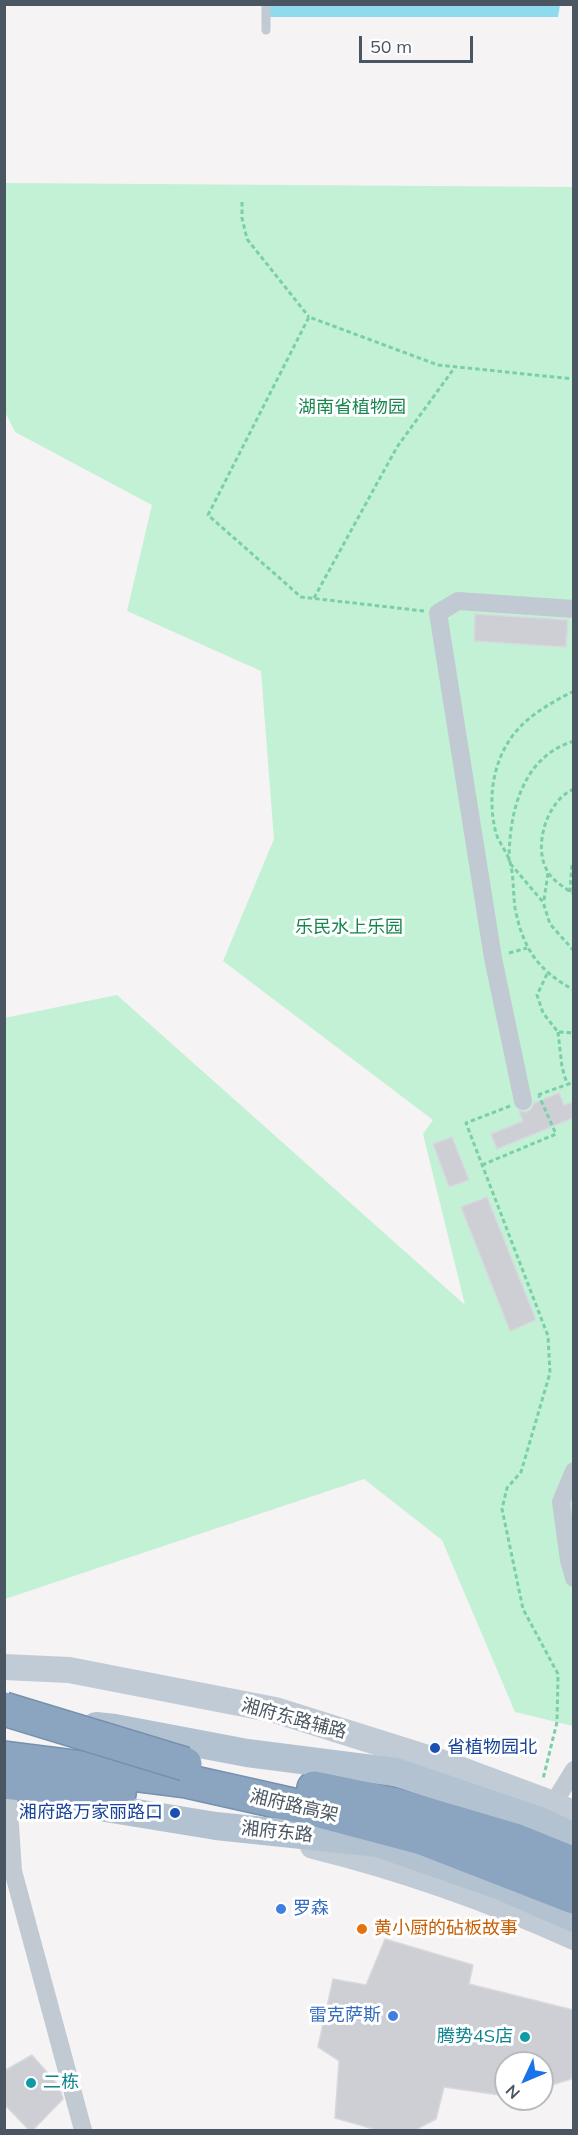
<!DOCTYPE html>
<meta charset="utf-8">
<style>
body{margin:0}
#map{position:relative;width:578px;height:2135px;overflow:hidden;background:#f5f3f3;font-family:Mulish,sans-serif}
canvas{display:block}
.frame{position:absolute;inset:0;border:6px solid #4a5661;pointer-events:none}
.north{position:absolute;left:494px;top:2051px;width:60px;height:60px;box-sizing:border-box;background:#fff;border:2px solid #b7bbc0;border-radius:50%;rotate:226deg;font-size:16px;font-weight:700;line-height:24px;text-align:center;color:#4a5661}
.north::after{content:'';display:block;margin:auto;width:21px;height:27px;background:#1a73e8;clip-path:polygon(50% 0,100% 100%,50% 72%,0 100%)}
.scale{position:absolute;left:359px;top:36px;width:114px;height:27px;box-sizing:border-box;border:3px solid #4a5661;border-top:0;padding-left:8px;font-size:18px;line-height:21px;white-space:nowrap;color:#4a5661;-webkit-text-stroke:4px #fff;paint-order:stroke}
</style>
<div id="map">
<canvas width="578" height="2135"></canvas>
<div class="frame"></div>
<div class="north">N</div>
<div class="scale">50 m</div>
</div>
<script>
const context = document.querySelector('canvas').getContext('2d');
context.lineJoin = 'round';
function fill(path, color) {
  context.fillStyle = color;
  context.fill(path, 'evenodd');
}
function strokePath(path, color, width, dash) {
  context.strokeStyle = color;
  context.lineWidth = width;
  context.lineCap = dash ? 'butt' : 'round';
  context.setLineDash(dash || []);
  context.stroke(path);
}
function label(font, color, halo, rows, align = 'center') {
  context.font = font + ' Mulish,"Noto Sans SC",sans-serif';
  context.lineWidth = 6;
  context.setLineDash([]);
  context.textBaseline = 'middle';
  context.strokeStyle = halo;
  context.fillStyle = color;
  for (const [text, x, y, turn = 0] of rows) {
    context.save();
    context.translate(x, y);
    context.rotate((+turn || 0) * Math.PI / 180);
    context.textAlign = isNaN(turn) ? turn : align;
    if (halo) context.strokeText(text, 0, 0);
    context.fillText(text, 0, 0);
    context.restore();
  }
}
const green = new Path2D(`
 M6,183l567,4v1539l-58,-14 -73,-172 -78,-61 -359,120 -1,-581 113,-23 348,310 -42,-171 10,-14 -210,-159 51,-122 -13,-168 -134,-60 25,-106 -137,-73 -10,-20z`);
const water = new Path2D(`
 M269,4l291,1 -2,12h-289z`);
const building = new Path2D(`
 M475,614l93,6 -2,27 -92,-6z
 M559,1093l5,12 9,-3v16l-76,31 -6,-15 32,-13 -4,-10 7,1 5,-3 3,-6z
 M452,1137l17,43 -20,7 -16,-43z
 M487,1197l49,123 -26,11 -49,-124z
 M385,1939l88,26 -4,19 104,26v63l-2,6 -29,9v-25h-36v33l-62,-9 -8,32 -21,11h-38l-42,-12 4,-57 -21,-14 15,-68 33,6z
 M32,2055l27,31 4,13 -30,31h-4l-25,-26v-33z`);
const path = new Path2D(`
 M242,202v16l5,21 62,78
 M314,598l83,-151 58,-80
 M424,611l-123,-14 -93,-82 101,-198 129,48 136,14
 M574,691c-18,9 -36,19 -50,32 -30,28 -38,72 -28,110 3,10 11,19 14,29 4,15 3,31 5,46 8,40 22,62 59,82
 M574,741c-53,16 -65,73 -65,121l34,40 7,22 24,27
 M574,789c-27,11 -42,58 -26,83 4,8 18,17 26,22
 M570,892l2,-28 2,-3
 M544,900l4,-27
 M509,953l18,-5
 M547,974l-10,21 6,18 15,19 16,1
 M558,1032l4,35 5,17
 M538,1095l36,-13
 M510,1106l-44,17 82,213 2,37 -29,99 -14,16 -5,21 21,100 35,65 -1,48 -14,57
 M482,1165l74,-31 -17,-38`);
const lane = new Path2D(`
 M266,4v26`);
const street = new Path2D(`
 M523,1101l-30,-143 -55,-345 20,-12 116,8
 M574,1471l-13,31 8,58 5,18
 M8,1795l5,76 70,259
 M553,1804l21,-34`);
const secondary = new Path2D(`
 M4,1667l65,3 206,40 165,52 113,42 21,10
 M313,1846c89,22 177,53 261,91`);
const primary = new Path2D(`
 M96,1726l19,2 132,25 149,19 144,49 34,16
 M81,1804l135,22 162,17 120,42 76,33`);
const highway = new Path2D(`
 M4,1758l182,23 134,30 102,27 152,59
 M4,1782l115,12
 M314,1788l82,17 119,35 59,24`);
const highwayBridge = new Path2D(`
 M4,1709l181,55`);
const markers = [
 [435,1748,6,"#1a4fb4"],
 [175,1813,6,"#1a4fb4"],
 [281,1909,6,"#3f7fe0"],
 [362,1929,6,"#e8710a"],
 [393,2016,6,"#3f7fe0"],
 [525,2037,6,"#0f9aa8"],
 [31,2083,6,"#0f9aa8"]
];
const parkNames = [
 ["湖南省植物园",352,408],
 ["乐民水上乐园",349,928]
];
const streetNames = [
 ["湘府东路辅路",294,1719,15],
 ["湘府路高架",294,1806,13],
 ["湘府东路",277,1832,6]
];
const transitNames = [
 ["省植物园北",447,1748],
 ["湘府路万家丽路口",163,1813,"right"]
];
const shopNames = [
 ["罗森",293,1909],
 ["雷克萨斯",381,2016,"right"]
];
const foodNames = [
 ["黄小厨的砧板故事",374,1929]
];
const cultureNames = [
 ["腾势4S店",513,2037],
 ["二栋",43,2083,"left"]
];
fill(green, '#c3f1d5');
fill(water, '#90daee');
fill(building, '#cdcfd5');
strokePath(building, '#d7d9de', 1.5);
strokePath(highway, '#7690ad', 36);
strokePath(path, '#7ad0a6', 3, [4.5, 3]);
strokePath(lane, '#c1cad2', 9);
strokePath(street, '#c1cad2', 18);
strokePath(secondary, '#c1cbd6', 26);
strokePath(primary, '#b3c2d1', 28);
strokePath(highway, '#8ba5c1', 33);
strokePath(highwayBridge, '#7690ad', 36, []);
strokePath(highwayBridge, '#8ba5c1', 33);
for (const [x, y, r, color] of markers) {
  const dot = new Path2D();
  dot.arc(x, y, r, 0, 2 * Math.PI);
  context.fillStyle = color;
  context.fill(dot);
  strokePath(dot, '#fff', 2);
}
label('18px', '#17864f', '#fff', parkNames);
label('18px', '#4a5661', '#fff', streetNames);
label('18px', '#164399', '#fff', transitNames, 'left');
label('18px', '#366cbe', '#fff', shopNames, 'left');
label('18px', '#c56008', '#fff', foodNames, 'left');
label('18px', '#0d838f', '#fff', cultureNames, 'right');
</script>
